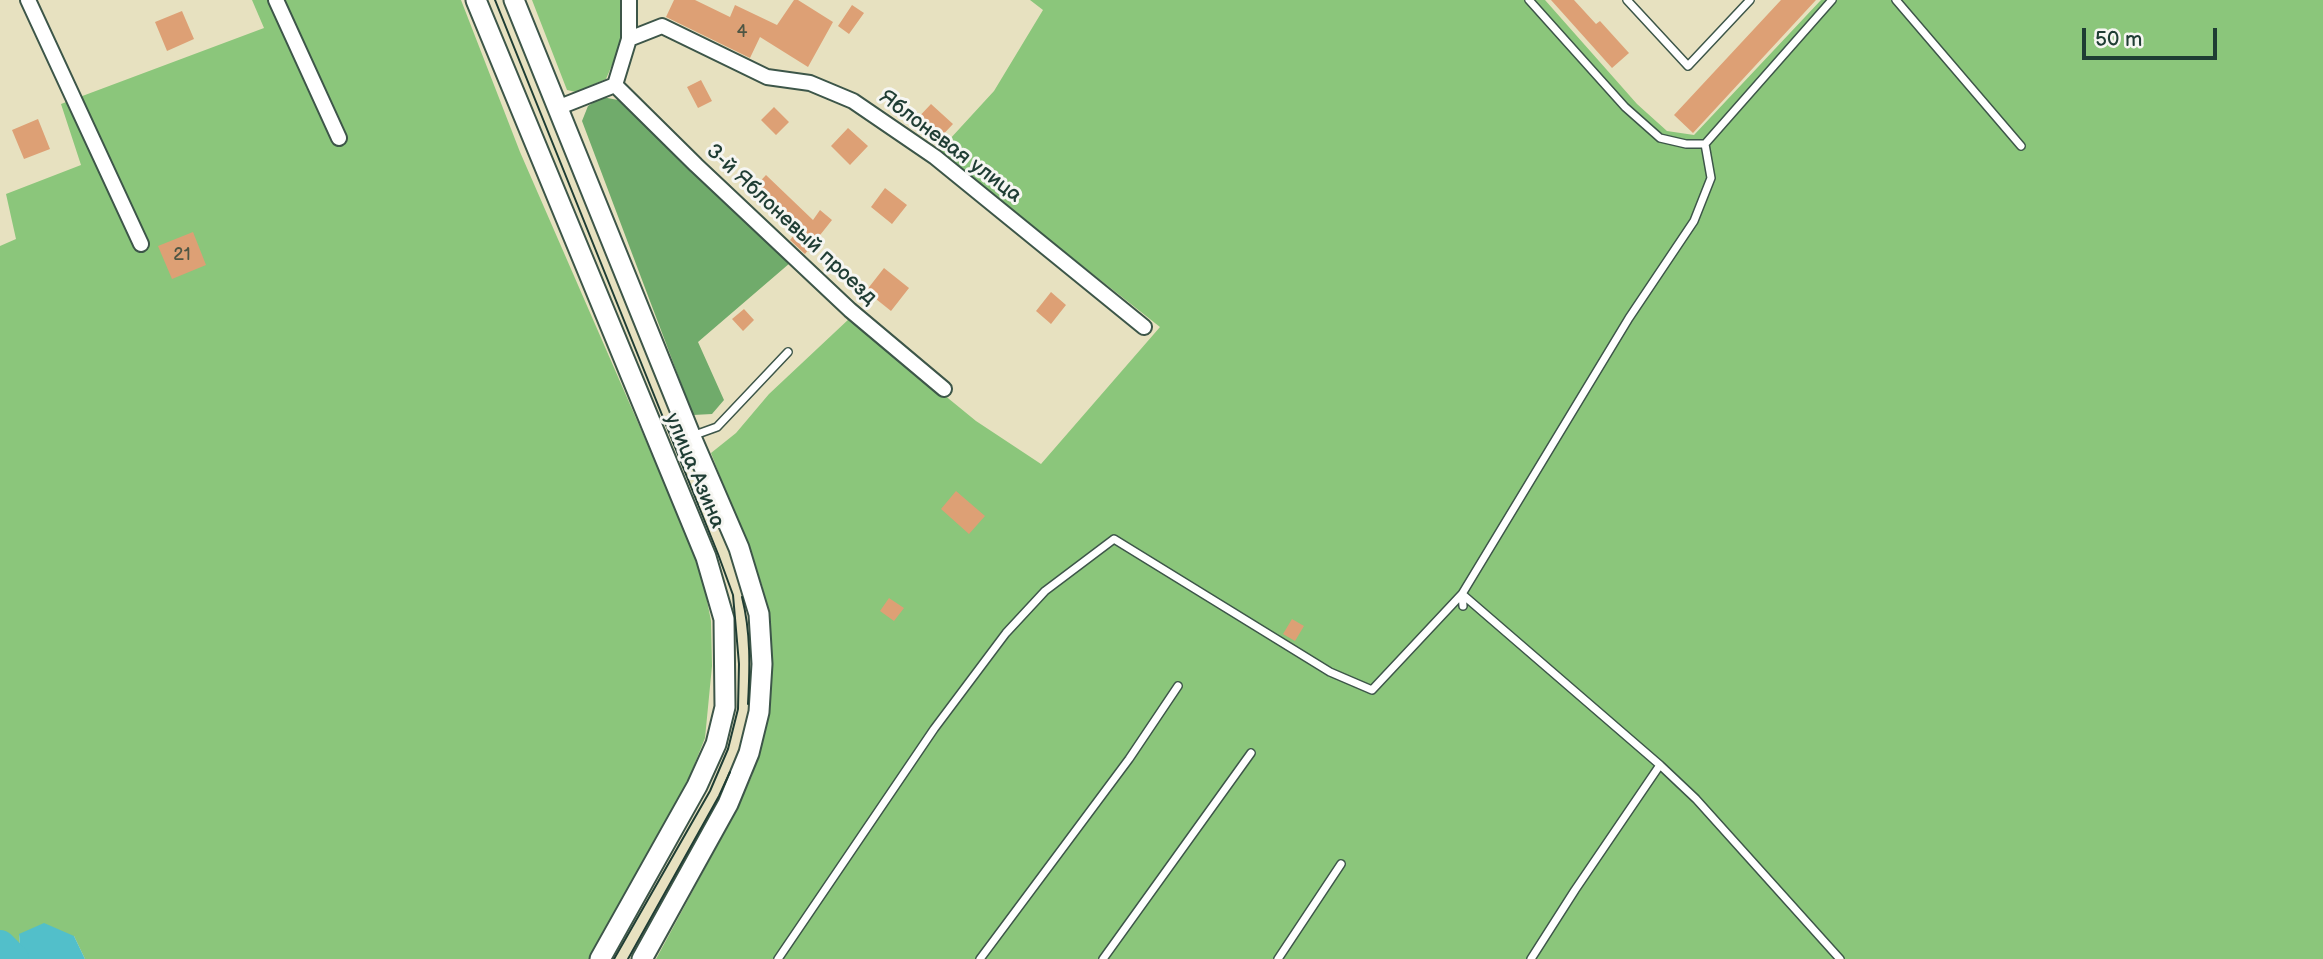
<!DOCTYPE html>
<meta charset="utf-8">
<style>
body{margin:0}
#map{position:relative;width:2323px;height:959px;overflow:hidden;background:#e7e1c0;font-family:"Balsamiq Sans",sans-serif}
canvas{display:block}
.scale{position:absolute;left:2082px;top:28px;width:135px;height:32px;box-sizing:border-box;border:4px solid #1f3d34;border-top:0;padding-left:9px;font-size:21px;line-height:24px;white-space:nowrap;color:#1f3d34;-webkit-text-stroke:5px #f6f6f2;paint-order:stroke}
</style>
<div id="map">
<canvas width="2323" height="959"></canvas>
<div class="scale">50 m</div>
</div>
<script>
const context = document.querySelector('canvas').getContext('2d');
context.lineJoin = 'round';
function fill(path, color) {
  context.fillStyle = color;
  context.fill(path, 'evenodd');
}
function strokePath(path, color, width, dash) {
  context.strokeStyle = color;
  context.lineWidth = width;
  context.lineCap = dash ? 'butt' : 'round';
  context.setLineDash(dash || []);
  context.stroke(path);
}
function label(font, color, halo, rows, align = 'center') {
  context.font = font + ' "Balsamiq Sans",sans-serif';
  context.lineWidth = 6;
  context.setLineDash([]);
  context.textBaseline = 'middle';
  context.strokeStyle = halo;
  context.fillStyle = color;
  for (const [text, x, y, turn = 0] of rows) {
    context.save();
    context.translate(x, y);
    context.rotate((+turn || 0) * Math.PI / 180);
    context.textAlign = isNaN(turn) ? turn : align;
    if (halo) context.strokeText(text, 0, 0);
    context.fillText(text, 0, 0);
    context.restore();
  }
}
const green = new Path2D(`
 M252,0h209l59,152 180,413 11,56 1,45 -7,72 -20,50 -95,171h-505l-11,-23 -55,-2 2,25h-21v-713l16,-7 -10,-45 75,-29 -20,-61 203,-76z
 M532,0h91l-2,44 -15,35 -30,13 -9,-2z
 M1030,0h515l92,104 30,27 27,4 127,-135h502v959h-1667l80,-148 16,-35 16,-65 2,-91 -8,-35 -51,-132 25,-20 33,-39 81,-76 126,103 65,43 119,-137 -222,-175 56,-61 49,-81z`);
const forest = new Path2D(`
 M602,97l16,3 172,163 -92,79 26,58 -12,14 -19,1 -111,-294 6,-15z`);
const water = new Path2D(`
 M44,923l30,13 11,23h-64l-2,-25z`);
const river = new Path2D(`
 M0,946l13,13`);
const building = new Path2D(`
 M674,0h21l35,17 5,-12 42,20 17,-25h4l35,22 -25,45 -48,-30 -10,21 -84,-41z
 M1551,0h23l22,24 4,-3 29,32 -17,15z
 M1781,0h35l-123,133 -19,-18z
 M852,5l12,8 -15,21 -11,-8z
 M182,11l12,28 -27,12 -12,-29z
 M701,80l11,21 -14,7 -11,-21z
 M931,104l22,20 -18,19 -21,-21z
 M774,107l15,15 -13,13 -15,-15z
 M38,119l12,30 -26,10 -12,-29z
 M848,128l20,18 -18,19 -19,-19z
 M766,175l47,45 7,-10 12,10 -27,34 -15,-14 6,-7 -44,-43z
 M885,188l22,17 -15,19 -21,-17z
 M193,232l13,33 -34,14 -14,-33z
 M884,268l25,20 -18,23 -25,-20z
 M1051,292l15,13 -15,19 -15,-13z
 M744,309l10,11 -11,11 -11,-12z
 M956,491l29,25 -16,18 -28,-25z
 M889,598l15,10 -10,13 -14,-10z
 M1292,619l12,7 -9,15 -12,-7z`);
const lane = new Path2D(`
 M1627,0l61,66 62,-66
 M1896,0l125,146
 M1705,144l127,-144
 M692,436l25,-9 71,-75
 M1463,606l-1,-12 198,171 36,34 144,160
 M778,959l156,-230 72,-96 39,-42 69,-52 216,133 42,18 90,-96 167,-276 65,-97 17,-43 -6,-34h-19l-26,-6 -35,-31 -96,-107
 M980,959l149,-200 49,-73
 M1103,959l148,-206
 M1278,959l63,-95
 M1531,959l44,-69 85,-125`);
const street = new Path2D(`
 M28,0l113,244
 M276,0l63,138
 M629,39l33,-13 105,51 43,6 43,18 82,56 209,170
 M615,85l81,80 154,145 94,79
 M557,108l58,-23 14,-46v-39`);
const secondary = new Path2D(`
 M476,0l230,557 18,62 1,88 -9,37 -19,42 -97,173
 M514,0l177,437 48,111 20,66 3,50 -3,48 -10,41 -21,51 -86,155`);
const tram = new Path2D(`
 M495,0l223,554 15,41 6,69 -1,45 -10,40 -18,42 -96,168
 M742,597c9,36 8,71 6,107
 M628,959l91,-163 11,-24`);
const numberNames = [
 ["4",742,32],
 ["21",182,255]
];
const streetNames = [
 ["Яблоневая улица",950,147,37],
 ["3-й Яблоневый проезд",791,225,43],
 ["улица Азина",694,471,67]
];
fill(green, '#8bc67b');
fill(forest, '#70ab6b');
fill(water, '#52bfca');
strokePath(river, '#52bfca', 32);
fill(building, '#dda075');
strokePath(lane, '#3d5649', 10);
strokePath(street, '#3d5649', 18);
strokePath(secondary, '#3d5649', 23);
strokePath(lane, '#fff', 7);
strokePath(street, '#fff', 14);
strokePath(secondary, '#fff', 19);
strokePath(tram, '#1f3d34', 2);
label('18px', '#4e5644', null, numberNames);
label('21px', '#1f3d34', '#f6f6f2', streetNames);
</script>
